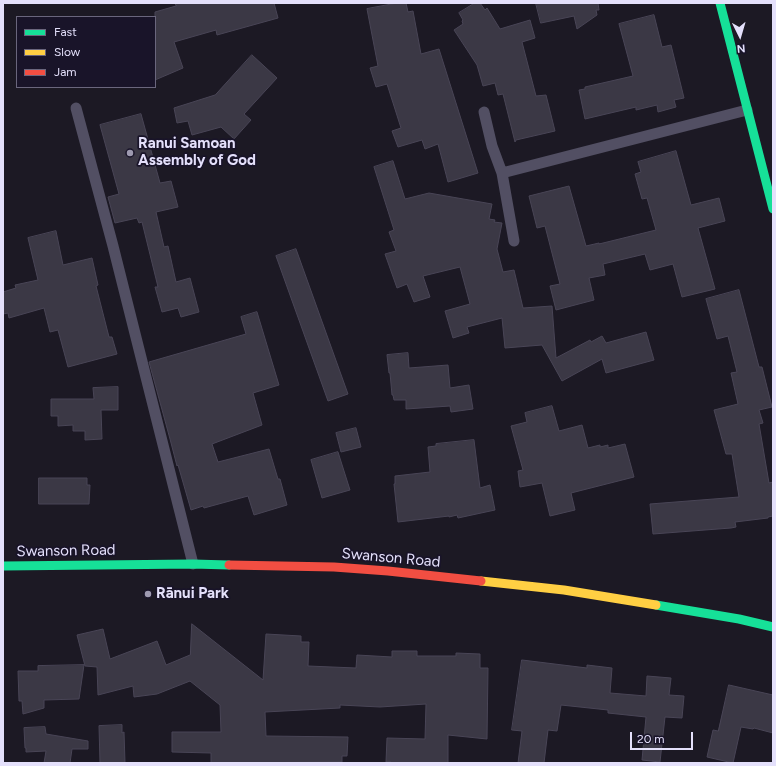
<!DOCTYPE html>
<meta charset="utf-8">
<style>
body{margin:0}
#map{position:relative;width:776px;height:766px;overflow:hidden;background:#1c1924;font-family:Figtree,sans-serif}
canvas{display:block}
.frame{position:absolute;inset:0;border:4px solid #e4e0fb;pointer-events:none}
.legend{position:absolute;left:16px;top:16px;width:140px;height:72px;box-sizing:border-box;background:#191429;border:1px solid #6a667d;margin:0;padding:5px 7px;list-style:none;font-size:12px;color:#e4e0fb}
.legend li{display:flex;align-items:center;gap:8px;height:20px}
.legend b{width:20px;border:1px solid #6a667d}
.north{position:absolute;left:720px;top:16px;width:40px;height:40px;-webkit-text-stroke:3px #191429;paint-order:stroke;rotate:175deg;font-size:11px;font-weight:700;line-height:16px;text-align:center;color:#e4e0fb}
.north::after{content:'';display:block;margin:auto;width:14px;height:18px;background:#e4e0fb;clip-path:polygon(50% 0,100% 100%,50% 72%,0 100%)}
.scale{position:absolute;left:630px;top:732px;width:63px;height:18px;box-sizing:border-box;border:2px solid #e4e0fb;border-top:0;padding-left:5px;font-size:12px;line-height:14px;white-space:nowrap;color:#e4e0fb;-webkit-text-stroke:3px #191429;paint-order:stroke}
</style>
<div id="map">
<canvas width="776" height="766"></canvas>
<div class="frame"></div>
<ul class="legend">
<li><b style="height:5px;background:#16e098"></b>Fast</li>
<li><b style="height:5px;background:#ffcf43"></b>Slow</li>
<li><b style="height:5px;background:#f24e42"></b>Jam</li>
</ul>
<div class="north">N</div>
<div class="scale">20 m</div>
</div>
<script>
const context = document.querySelector('canvas').getContext('2d');
context.lineJoin = 'round';
function fill(path, color) {
  context.fillStyle = color;
  context.fill(path, 'evenodd');
}
function strokePath(path, color, width, dash) {
  context.strokeStyle = color;
  context.lineWidth = width;
  context.lineCap = dash ? 'butt' : 'round';
  context.setLineDash(dash || []);
  context.stroke(path);
}
function label(font, color, halo, rows, align = 'center') {
  context.font = font + ' Figtree,sans-serif';
  context.lineWidth = 3.5;
  context.setLineDash([]);
  context.textBaseline = 'middle';
  context.strokeStyle = halo;
  context.fillStyle = color;
  for (const [text, x, y, turn = 0] of rows) {
    context.save();
    context.translate(x, y);
    context.rotate((+turn || 0) * Math.PI / 180);
    context.textAlign = isNaN(turn) ? turn : align;
    if (halo) context.strokeText(text, 0, 0);
    context.fillText(text, 0, 0);
    context.restore();
  }
}
const building = new Path2D(`
 M175,3h99l4,15 -61,17 -1,-5 -42,12 9,26 -28,12v-68l21,-6z
 M397,3h9l2,9 5,-1 8,43 18,-5 39,124 -30,9 -10,-38 -13,5 -3,-9 -24,7 -6,-16 9,-3 -14,-44 -11,3 -6,-19 8,-2 -11,-57z
 M475,3h5l5,7 2,-2 13,21 30,-9 5,18 -13,4 14,54 10,-1 9,36 -39,9 -1,2 -12,-48 -5,1 -3,-12 -12,3 -6,-21 -23,-35 9,-6 -1,-3 1,-1 -4,-7z
 M536,3h62l1,7h-3l1,5 -20,14 -3,-13 -33,7z
 M654,15l8,32 9,-2 13,53 -10,2 2,7 -18,5 -1,-7 -21,5v-3l-51,12 -6,-29 6,-1v-2l48,-11 -14,-52z
 M252,55l25,23 -33,36 7,6 -17,19 -13,-12 -29,8 -4,-14 -11,2 -3,-15 41,-13z
 M141,114l19,69 11,-2 7,26 -22,5 8,35 4,-1 8,36 14,-4 9,34 -18,5 -3,-9 -16,4 -7,-25h3l-16,-65 -3,1 -2,-5 -22,5 -7,-26 11,-3 -19,-69z
 M676,151l15,54 28,-7 6,23 -27,7 17,61 -33,8 -9,-33 -23,6 -5,-16 -42,10 2,11 -16,3 5,22 -38,10 -6,-24 10,-2 -15,-58 -8,2 -8,-32 40,-10 17,60 13,-3v1l57,-14 -9,-32 -5,1 -7,-25 6,-2 -3,-10z
 M393,161l12,38 24,-6 63,11 -3,15 6,1 -1,2 8,1 -5,26 6,23 11,-2 9,38 29,-2 4,52 34,-18 1,2 11,-6 4,7 40,-11 8,28 -48,13 -4,-14 -40,22 -20,-36 -37,3 -3,-30 -35,9 2,6 -16,5 -8,-27 25,-7 -10,-37 -37,9 7,21 -16,5 -7,-18 -10,4 -12,-34 11,-3 -7,-19 5,-2 -20,-63z
 M56,231l7,34 29,-7 6,27 -2,1 13,51h3l5,17 -49,13 -10,-37 -8,2 -6,-24 -35,10 -1,-5 -5,1v-22l13,-4 -1,-3 23,-5 -10,-42z
 M296,249l52,145 -20,7 -52,-145z
 M739,290l20,77h3l10,40 -13,3 4,13 -4,1 10,59 4,-1v34l-5,1v1l-33,4 1,5 -5,1 -78,6 -3,-30 89,-7 -7,-43h-6l-12,-44 24,-6 -7,-31 6,-1 -9,-36 -11,3 -11,-40z
 M257,312l22,73 -26,8 9,32 -50,19 6,18 51,-13 9,30h2l7,26 -33,10 -6,-19 -44,12 -1,-2 -12,4 -13,-45 -1,1 -7,-27 -21,-77 97,-28 -5,-17z
 M408,353l1,15 39,-3 2,23 19,-3 4,24 -22,3 -1,-6 -44,3v-9h-12l-1,-5h-1l-2,-22h-1l-2,-18z
 M118,387v23h-17l1,29 -17,1v-9h-12v-6l-15,1v-10h-7v-17h43l-1,-11z
 M552,406l7,25 23,-6 6,23 12,-3v2l8,-2v3l17,-4 9,33 -63,16 4,17 -25,6 -8,-33 -22,4 -2,-16 5,-1 -12,-44 16,-4 -2,-9z
 M356,428l5,19 -20,5 -5,-19z
 M474,440l6,48 10,-3 5,25 -37,8 -1,-3 -8,2v-1l-51,6 -4,-38h1v-8l35,-4 -2,-25 8,-1v-2z
 M338,452l12,38 -28,8 -11,-38z
 M39,478h48v7h3l-1,19h-50z
 M192,624l71,56 3,-46 35,2v6h8l-1,24 48,2 1,-13 35,2v-6h25v5h39v-3l24,1v14h8l-1,71 -39,-4v28h-57v-1h-5l1,-24 38,1 1,-35 -46,3 -40,-2v3l-75,4 1,24 82,1 -1,19h-5v6l-131,1v-10l-39,-1v-20h49l-1,-27 -30,-24 -33,13 -23,3 -1,-11 -35,9 -1,-28 -12,-1 -8,-31 26,-6 7,30 47,-18 9,24 24,-10z
 M522,660l65,8v-3l25,3 -2,25 36,3 1,-20 24,2 -2,17 15,1 -2,22 -17,-1 -5,45 -18,-2 4,-43 -38,-4v-3l-47,-5 -4,26 -9,-1 -4,33h-26l4,-32 -10,-1z
 M84,665l-5,34 -35,1v8l-21,6 -1,-13h-3l-1,-30h20v-5z
 M729,685l44,10v38l-19,-5 -1,1 -12,-2 -8,36 -26,-6 6,-27 5,1z
 M122,725v8l2,-1 1,31h-25l-1,-37z
 M45,727l1,7 42,7v8h-16l-2,14h-26l2,-12 -20,1v-4h-1l-1,-20z`);
const lane = new Path2D(`
 M76,108l37,138 80,318
 M484,112l8,34 10,27 12,68
 M502,173l245,-63`);
const fast = new Path2D(`
 M720,3l53,206
 M3,566l190,-2 36,1
 M656,605l83,14 34,8`);
const slow = new Path2D(`
 M481,581l83,9 92,15`);
const jam = new Path2D(`
 M229,565l105,2 54,4 93,10`);
const markers = [
 [130,153,4,"#9e9ab0"],
 [148,594,4,"#9e9ab0"]
];
const poiNames = [
 ["Ranui Samoan",138,144],
 ["Assembly of God",138,161],
 ["Rānui Park",156,594]
];
const streetNames = [
 ["Swanson Road",66,551,-1],
 ["Swanson Road",391,558,5]
];
fill(building, '#3b3845');
strokePath(building, '#494556', 1);
strokePath(lane, '#524f63', 11);
strokePath(fast, '#16e098', 9);
strokePath(slow, '#ffcf43', 9);
strokePath(jam, '#f24e42', 9);
for (const [x, y, r, color] of markers) {
  const dot = new Path2D();
  dot.arc(x, y, r, 0, 2 * Math.PI);
  context.fillStyle = color;
  context.fill(dot);
  strokePath(dot, '#191429', 1.5);
}
label('bold 15px', '#e4e0fb', '#191429', poiNames, 'left');
label('15px', '#e4e0fb', '#191429', streetNames);
</script>
